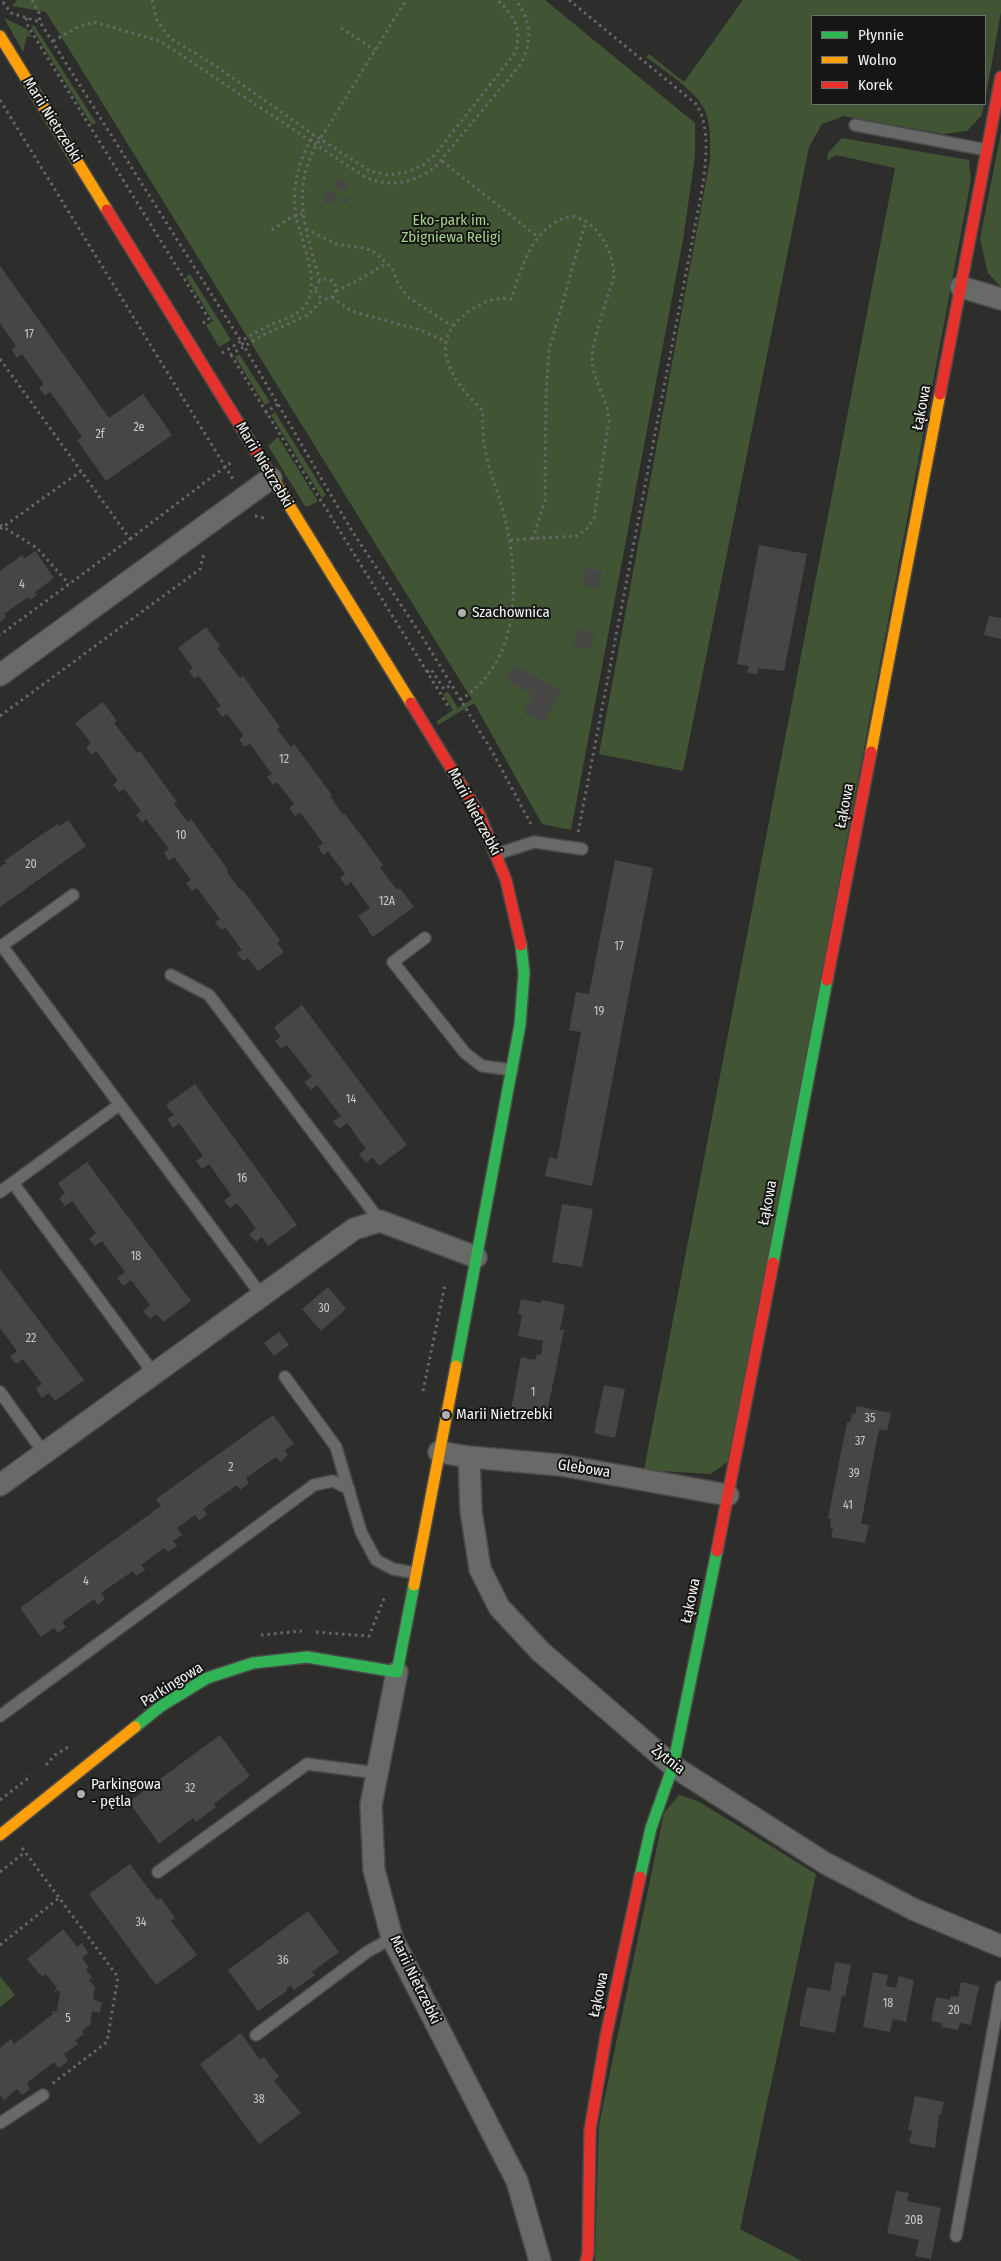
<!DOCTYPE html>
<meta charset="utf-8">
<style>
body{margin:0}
#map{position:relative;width:1001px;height:2261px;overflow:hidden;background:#2d2e2c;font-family:"Fira Sans Condensed",sans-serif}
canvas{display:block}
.legend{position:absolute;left:811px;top:15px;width:175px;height:90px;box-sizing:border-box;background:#161715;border:1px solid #6e706d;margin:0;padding:6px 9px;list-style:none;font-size:15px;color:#f3f5f2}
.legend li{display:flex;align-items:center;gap:10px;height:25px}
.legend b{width:25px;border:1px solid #6e706d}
</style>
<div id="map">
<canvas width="1001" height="2261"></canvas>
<ul class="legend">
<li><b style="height:6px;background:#30b455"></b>Płynnie</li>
<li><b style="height:6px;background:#ff9f0a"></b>Wolno</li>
<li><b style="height:6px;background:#e5322d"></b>Korek</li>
</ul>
</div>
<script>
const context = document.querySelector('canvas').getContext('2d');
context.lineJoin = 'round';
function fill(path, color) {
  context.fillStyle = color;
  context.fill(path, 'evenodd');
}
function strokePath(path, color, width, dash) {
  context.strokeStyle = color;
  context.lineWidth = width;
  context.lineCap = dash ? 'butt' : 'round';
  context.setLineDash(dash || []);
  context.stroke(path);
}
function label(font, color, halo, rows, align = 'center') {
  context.font = font + ' "Fira Sans Condensed",sans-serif';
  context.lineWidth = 4;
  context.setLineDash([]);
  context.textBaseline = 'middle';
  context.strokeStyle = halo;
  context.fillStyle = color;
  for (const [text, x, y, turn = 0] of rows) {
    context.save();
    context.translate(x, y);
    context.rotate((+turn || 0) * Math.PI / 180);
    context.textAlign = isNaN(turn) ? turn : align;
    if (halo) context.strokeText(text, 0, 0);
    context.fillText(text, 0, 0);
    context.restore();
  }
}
const green = new Path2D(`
 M17,0h528l150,123v33l-12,84 -112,590 -29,-6 -68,-121 -36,22 -1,-4 16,-11 -10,-16 5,-2 10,16 14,-9 -6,-9 -420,-678 -34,-6z
 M743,0h258v12l-16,88v-84h-173v88h172l-2,11 -15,16 -24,3 -99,-18 -22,8 -13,23 -126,624 -84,-17 111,-594c0,-16 1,-33 -4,-47 -6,-20 -43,-43 -60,-56l3,-3 35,28z
 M4,18l23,11 5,8 -5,-1 -4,16z
 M34,25l62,98 -4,2 -61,-98z
 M1001,132v155l-13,-14 -8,-34z
 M842,138l127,22 2,20 -241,1280 -19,14 -67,-4 251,-1302 -59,-13 -9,6 1,-8z
 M190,274l41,66 -12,7 -13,-22 7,-4 -27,-44z
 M239,354l31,48 -5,3 -30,-48z
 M275,412l51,83 -4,3 -51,-83z
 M278,437l40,64 -9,5h-4l-37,-60z
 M679,1795l19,6 118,73 -76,355 62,32h-207l4,-136 65,-312z
 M0,1976l15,19 -15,12z`);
const building = new Path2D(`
 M340,179h4l4,5 -2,6 -4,2 -7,-5v-5z
 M327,190l8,3 1,6 -3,4h-6l-4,-3v-5z
 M345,196l5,3 -4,4 -4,-2z
 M0,266l109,152 34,-24 29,41 -66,46 -29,-41 5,-3 -20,-29 -12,-16 -5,4 -6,-8 5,-4 -22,-30 -5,4 -5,-8 4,-4 -16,-23z
 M759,545l48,9 -23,117 -26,-3 -1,6 -10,-1 2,-7 -12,-2z
 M35,551l19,27 -19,14 2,3 -7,5 -2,-3 -24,17 2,3 -6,5v-51l22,-16 2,4z
 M586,568l16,3 -5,18 -15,-4z
 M989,616l12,2v21l-17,-4z
 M206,627l14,19 -3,2 23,30 3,-2 37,51 -3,2 14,18 3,-3 38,51 -2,1 13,19 2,-1 38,51 -3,3 7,9 10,13 3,-2 14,19 -41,30 -15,-21 12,-8 -19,-26 -5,4 -6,-8 5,-4 -17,-23 -5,4 -5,-8 5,-4 -23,-31 -5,4 -6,-8 5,-4 -17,-22 -4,3 -6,-8 5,-3 -22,-30 -6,3 -5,-8 5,-3 -17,-22 -5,3 -6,-8 5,-3 -22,-30 -5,3 -5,-8 4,-3 -15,-20z
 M578,629l16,3 -4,18 -16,-4z
 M515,665l46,26 -18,32 -20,-11 10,-17 -27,-15z
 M103,702l14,19 -3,2 23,30 3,-2 37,51 -3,2 14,18 3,-3 37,51 -1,2 13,18 2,-1 38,51 -3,3 7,9 -26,19 -10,-13 -5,3 -6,-8 5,-3 -17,-23 -4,3 -6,-8 5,-3 -23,-31 -5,3 -6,-8 5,-3 -17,-23 -5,4 -5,-8 5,-4 -23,-30 -4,4 -6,-8 5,-4 -17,-22 -5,3 -6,-7 5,-4 -22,-30 -4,4 -6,-8 5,-4 -16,-20z
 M68,820l18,26 -86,61v-40l6,-4 -2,-2 53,-37 2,2z
 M615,860l38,8 -61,318 -47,-10 4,-19 8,2 24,-127 -12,-2 7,-38 13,2z
 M302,1005l105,140 -28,21 -7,-9 -6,6 -7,-9 7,-5 -19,-26 -8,6 -6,-8 8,-5 -24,-31 -6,5 -7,-8 8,-5 -25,-32 -6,4 -6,-8 6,-4 -7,-10z
 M195,1084l102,141 -29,21 -6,-9 -6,5 -7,-8 7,-5 -19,-26 -7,5 -6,-7 7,-6 -22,-31 -7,5 -6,-8 7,-5 -24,-33 -6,5 -6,-9 7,-4 -8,-10z
 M87,1162l104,139 -28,21 -7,-8 -6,5 -7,-8 7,-6 -19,-25 -8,6 -6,-8 8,-6 -23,-31 -7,5 -6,-7 7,-6 -24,-32 -7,5 -6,-8 6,-5 -7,-10z
 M562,1204l31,5 -11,58 -30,-5z
 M0,1269l84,111 -29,21 -6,-8 -7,5 -6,-9 6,-5 -19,-25 -7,5 -6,-7 7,-6 -17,-23z
 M328,1287l18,22 -25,22 -19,-22z
 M521,1299l20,4 1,-3 23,5 -5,25h4l-19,92 -35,-7 11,-58 14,3 2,-6 4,1 2,-14 -25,-5 4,-21 -4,-1z
 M279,1332l10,13 -15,11 -10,-13z
 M604,1385l21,4 -10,49 -21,-5z
 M857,1406l34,7 -4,18 -8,-2 -6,31 -12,64 8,1 -4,18 -34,-6 2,-9h-3l1,-9 -3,-1 19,-96 3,1 2,-9h3z
 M273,1415l21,29 -9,6 3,5 -8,7 -4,-5 -30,21 3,5 -9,7 -3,-5 -34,24 4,5 -8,7 -4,-6 -18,13 5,7 -9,6 4,5 -9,6 -4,-4 -23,17 4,5 -9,6 -3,-5 -32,22 4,6 -7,6 -4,-6 -32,23 4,5 -8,6 -4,-5 -13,9 -21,-29 141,-102 -5,-7z
 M220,1735l30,41 -36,28 2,3 -20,15 -3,-4 -34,26 -30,-42z
 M130,1864l27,36 4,-2 14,20 -4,3 26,34 -41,30 -67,-91z
 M308,1911l31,41 -27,20 3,3 -21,15 -3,-5 -5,4 1,2 -29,20 -30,-41z
 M63,1929l14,18 5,-4 6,10 -6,5 7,9 -3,2 6,9 -3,2 6,7 -2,13 9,2 -2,11 -8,-2 -2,14 -8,6 2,3 -9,6 3,4 -14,10 4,7 -9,7 -5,-6 -27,21 3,6 -8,6 -5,-6 -13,11 -4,-5v-47l11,-9 3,5 39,-30 -2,-3 4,1 2,-2 3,-17 -2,-3 -4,2 3,-4 -11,-14 -4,3 -15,-18z
 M835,1962l16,3 -6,31 -3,-1 -7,38 -36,-7 8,-39 23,4z
 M873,1972l15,3 -2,11 10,2 3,-13 2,2 13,3 -8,42 -13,-3 -3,13 -27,-5z
 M961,1982l18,4 -8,39 -11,-2 -2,7 -17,-3 1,-4 -11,-2 5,-24 14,3 1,-4 7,1z
 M241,2033l19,27 4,-3 15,20 -5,4 27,32 -42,31 -59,-80z
 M915,2096l29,6 -3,13h-2l-4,33 -26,-5 3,-12 -4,-1z
 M896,2191l13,2 -2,8 34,7 -10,51 -16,-3 4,-16 -32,-7z`);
const path = new Path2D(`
 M32,0l7,13 1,9 204,324 108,185 71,107 70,115 39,73
 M152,0l5,21 13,17 46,28 98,69 56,36 18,4 19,-3 16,-7 10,-8 82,-104c8,-22 -1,-39 -18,-53
 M569,0l127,104c22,33 2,101 -4,138l-114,591
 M3,2l8,11 29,9
 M26,18l2,8 181,293 -6,4
 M341,28l34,22
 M53,41l25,-14 16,-5 66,19 205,136c25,11 51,6 71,-11l84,-101c13,-23 12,-45 -5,-65
 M0,100l234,381
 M442,161l96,76
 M306,229l30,15 29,4 9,4 18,16 7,18 10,12 43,28
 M272,230l18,-12 12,-4
 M316 289a10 10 0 1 1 20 0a10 10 0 1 1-20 0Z
 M320,281c-13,-47 -30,-89 -4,-135l90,-146
 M336,291l21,-10 30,-18
 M332,297l19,14 69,19 25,11
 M222,353c15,-9 30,-19 46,-27 12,-6 27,-9 36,-19 19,-21 -4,-68 -8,-92 -5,-27 3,-57 18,-80
 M230,355l33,-20 45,-20 15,-16
 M231,355l219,354
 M0,359l81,112
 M265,413l13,-9
 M255,516l13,3
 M0,525l37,23 32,36
 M0,529l81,-58 49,68 -130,96
 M130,539l103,-78
 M533,539l12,-39 1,-106 3,-44 37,-130
 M427,672l4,-3 13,20 7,-4
 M460,700c61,-38 60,-119 45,-181 -10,-40 -25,-65 -22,-108 -31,-30 -60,-70 -12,-101 12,-8 26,-14 40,-11 12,-34 21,-74 61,-83 26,5 41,35 42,60 -6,21 -23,66 -22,86 2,20 16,38 17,59l-15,97 -8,12 -10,6 -67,4
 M0,716l200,-147 4,-16
 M423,1391l22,-106
 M316,1632l53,4 16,-40
 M261,1635l41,-4
 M46,1765l9,-10 13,-8
 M0,1800l31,-24
 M22,1848l96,129 -11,65 -55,42
 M0,1872l25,-20
 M0,1945l59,-47`);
const lane = new Path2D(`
 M855,125l132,25
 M497,854l37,-12 48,7
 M425,938l-32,24 72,91 17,13 30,4
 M2,946l260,350
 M0,947l73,-52
 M171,975l38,20 171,226
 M13,1183l141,191
 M0,1192l119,-87
 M285,1377l51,70 25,85 15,28 17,9 22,4
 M0,1392l44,61
 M0,1716l314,-231 19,-4 16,8
 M158,1872l149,-108 70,9
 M256,2035l111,-83 25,-14
 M0,2123l43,-28
 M956,2236l45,-249`);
const street = new Path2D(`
 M961,287l40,12
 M0,675l271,-197
 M439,1452l30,5 91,8 168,30
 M469,1457l2,54 9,58 19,38 41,44 133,115 152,97 90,47 86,36
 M0,1485l354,-256 26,-8 96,36
 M397,1672l-26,133 3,65 18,68 125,243 23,80`);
const fast = new Path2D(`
 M773,1263l54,-283
 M456,1366l64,-341 4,-52 -3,-28
 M135,1727l26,-21 46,-28 46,-15 54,-6 90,15 17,-87
 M640,1877l11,-49 22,-62 44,-215`);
const slow = new Path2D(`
 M0,36l107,174
 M268,471l143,232
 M871,752l69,-358
 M414,1585l42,-219
 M0,1835l135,-108`);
const jam = new Path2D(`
 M107,210l161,261
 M940,394l61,-317
 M411,703l68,111 27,66 15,65
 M827,980l44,-228
 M717,1551l56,-288
 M586,2261l2,-7 2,-124 16,-94 34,-159`);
const markers = [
 [462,613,5,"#aeafad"],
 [446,1415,5,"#aeafad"],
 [81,1794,5,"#aeafad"]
];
const numberNames = [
 ["17",29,335],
 ["2e",139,428],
 ["2f",100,435],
 ["4",22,585],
 ["12",284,760],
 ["10",181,836],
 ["20",31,865],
 ["12A",387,902],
 ["17",619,947],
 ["19",599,1012],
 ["14",351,1100],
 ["16",242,1179],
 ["18",136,1257],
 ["30",324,1309],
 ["22",31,1339],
 ["1",533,1393],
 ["35",870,1419],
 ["37",860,1442],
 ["2",231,1468],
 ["39",854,1474],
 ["41",848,1506],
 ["4",86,1582],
 ["32",190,1789],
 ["34",141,1923],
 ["36",283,1961],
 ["18",888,2004],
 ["20",954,2011],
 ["5",68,2019],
 ["38",259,2100],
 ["20B",914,2221]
];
const streetNames = [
 ["Marii Nietrzebki",52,120,58],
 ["Łąkowa",922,408,-79],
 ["Marii Nietrzebki",264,465,59],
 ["Łąkowa",845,806,-79],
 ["Marii Nietrzebki",474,812,62],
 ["Łąkowa",768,1203,-79],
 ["Glebowa",584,1469,9],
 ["Łąkowa",691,1601,-78],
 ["Parkingowa",172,1685,-32],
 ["Żytnia",668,1760,38],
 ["Marii Nietrzebki",415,1980,64],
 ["Łąkowa",599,1995,-78]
];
const parkNames = [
 ["Eko-park im.",451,221],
 ["Zbigniewa Religi",451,238]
];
const poiNames = [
 ["Szachownica",472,613],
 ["Marii Nietrzebki",456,1415],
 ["Parkingowa",91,1785],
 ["- pętla",91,1802]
];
fill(green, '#415434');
fill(building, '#464745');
strokePath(lane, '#4a4b49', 14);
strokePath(street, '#4a4b49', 24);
strokePath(fast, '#4a4b49', 14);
strokePath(slow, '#4a4b49', 14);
strokePath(jam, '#4a4b49', 14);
strokePath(path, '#686967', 3, [2.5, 4]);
strokePath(lane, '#686a68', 11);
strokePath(street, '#686a68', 21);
strokePath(fast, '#30b455', 11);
strokePath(slow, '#ff9f0a', 11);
strokePath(jam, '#e5322d', 11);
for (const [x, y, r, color] of markers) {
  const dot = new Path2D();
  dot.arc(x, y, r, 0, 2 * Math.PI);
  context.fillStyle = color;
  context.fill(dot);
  strokePath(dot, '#161715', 2);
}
label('12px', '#c8cac7', null, numberNames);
label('15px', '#f3f5f2', '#161715', streetNames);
label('15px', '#a6d189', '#161715', parkNames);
label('15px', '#f3f5f2', '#161715', poiNames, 'left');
</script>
